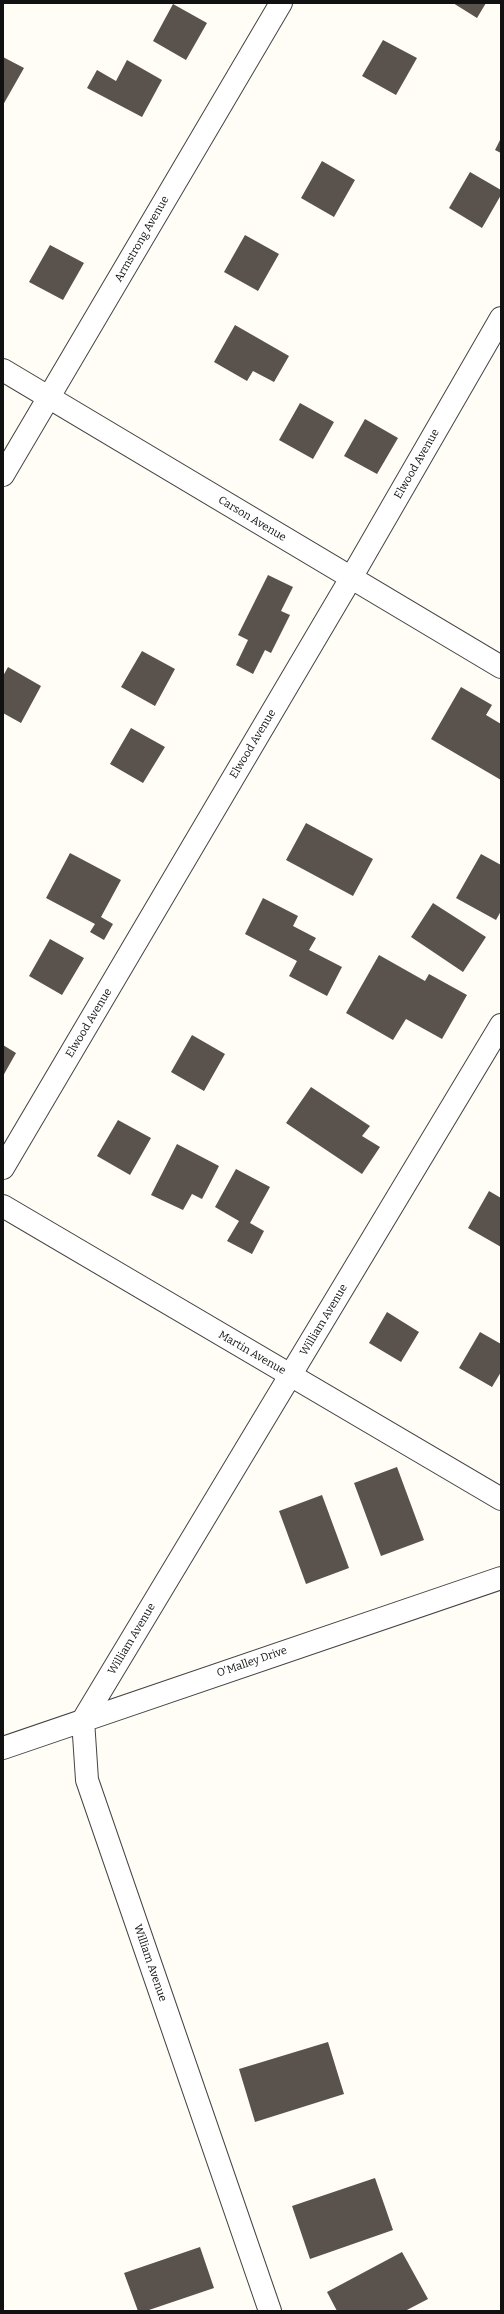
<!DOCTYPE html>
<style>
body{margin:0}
#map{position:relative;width:504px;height:2314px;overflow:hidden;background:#fffdf5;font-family:Bitter,serif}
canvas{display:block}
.frame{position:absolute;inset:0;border:4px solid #111;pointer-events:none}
</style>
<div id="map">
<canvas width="504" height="2314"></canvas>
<div class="frame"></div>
</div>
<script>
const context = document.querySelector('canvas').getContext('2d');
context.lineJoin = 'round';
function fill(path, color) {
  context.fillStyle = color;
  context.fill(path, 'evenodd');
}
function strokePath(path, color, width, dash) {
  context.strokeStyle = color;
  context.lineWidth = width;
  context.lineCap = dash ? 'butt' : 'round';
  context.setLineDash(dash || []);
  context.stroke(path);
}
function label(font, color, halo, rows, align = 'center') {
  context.font = font + ' Bitter,serif';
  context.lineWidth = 4;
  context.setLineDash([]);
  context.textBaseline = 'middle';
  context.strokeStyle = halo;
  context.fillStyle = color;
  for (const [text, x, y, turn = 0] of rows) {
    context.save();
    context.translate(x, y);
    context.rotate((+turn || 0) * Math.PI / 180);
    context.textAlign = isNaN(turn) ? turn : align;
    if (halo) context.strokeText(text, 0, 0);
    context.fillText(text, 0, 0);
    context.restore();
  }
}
const building = new Path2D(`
 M453,3h33l-9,15z
 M173,4l34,19 -21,37 -33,-19z
 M383,40l34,18 -21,37 -34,-19z
 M3,57l21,11 -21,37z
 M127,60l35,20 -20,37 -55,-29 10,-18 19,11z
 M501,138v15l-6,-3z
 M322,161l33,19 -21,37 -33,-19z
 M470,172l31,18v5l-19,33 -33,-20z
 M245,235l34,19 -21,37 -34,-19z
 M50,245l34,18 -21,37 -34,-18z
 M235,325l54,31 -15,26 -21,-11 -6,10 -33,-19z
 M300,403l34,19 -21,37 -34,-19z
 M365,419l33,19 -21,36 -33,-18z
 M268,575l25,12 -12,24 9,4 -19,38 -6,-3 -12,24 -17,-9 12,-25 -10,-5z
 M142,651l33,18 -20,37 -34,-19z
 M8,667l33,19 -20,37 -18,-10v-37z
 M461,687l31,18 -6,10 15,9v56l-70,-41z
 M131,728l34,19 -22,36 -33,-19z
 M306,823l67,36 -20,37 -67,-36z
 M70,853l51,27 -20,37 12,7 -9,16 -14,-8 5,-8 -49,-26z
 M481,854l20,11v46l-5,9 -40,-22z
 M263,898l35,18 -5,10 23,12 -7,12 33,17 -15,29 -38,-20 8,-15 -52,-27z
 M433,903l53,34 -23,35 -52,-35z
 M50,939l34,19 -22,37 -33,-19z
 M379,955l46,26 4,-7 38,21 -25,44 -36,-20 -13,21 -47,-27z
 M192,1035l33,19 -21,37 -33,-19z
 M3,1045l13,8 -13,23z
 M311,1087l59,39 -8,10 18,11 -18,27 -76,-51z
 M118,1120l33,18 -21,37 -33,-19z
 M177,1144l42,22 -17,33 -10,-5 -9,16 -32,-15z
 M236,1169l34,18 -20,36 14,8 -12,23 -25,-13 12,-20 -24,-14z
 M489,1191l12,7v49l-33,-19z
 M387,1312l32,20 -18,30 -32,-19z
 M480,1332l21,12v28l-9,15 -33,-19z
 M397,1467l27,73 -43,16 -27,-73z
 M322,1495l27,73 -43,16 -27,-73z
 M328,2042l16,52 -89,28 -16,-53z
 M375,2178l18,52 -83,29 -18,-53z
 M200,2247l14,41 -68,23h-8l-14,-38z
 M402,2252l26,47 -23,12h-68l-10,-19z`);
const minor = new Path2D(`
 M3,370l498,297
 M3,475l278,-472
 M3,1168l348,-590 150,-260
 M3,1748l498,-170
 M270,2311l-183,-531 -4,-60 418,-695`);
const tertiary = new Path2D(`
 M3,1206l498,293`);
const streetNames = [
 ["Armstrong Avenue",142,239,-60],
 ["Elwood Avenue",417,464,-60],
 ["Carson Avenue",252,519,31],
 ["Elwood Avenue",253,744,-59],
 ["Elwood Avenue",89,1023,-59],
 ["William Avenue",324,1320,-59],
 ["Martin Avenue",252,1353,30],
 ["William Avenue",132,1639,-59],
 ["O'Malley Drive",252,1662,-19],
 ["William Avenue",150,1963,71]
];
fill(building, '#5a524d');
strokePath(minor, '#444', 24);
strokePath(tertiary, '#444', 24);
strokePath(minor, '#fff', 22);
strokePath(tertiary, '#fff', 22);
label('11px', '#111', '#fff', streetNames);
</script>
